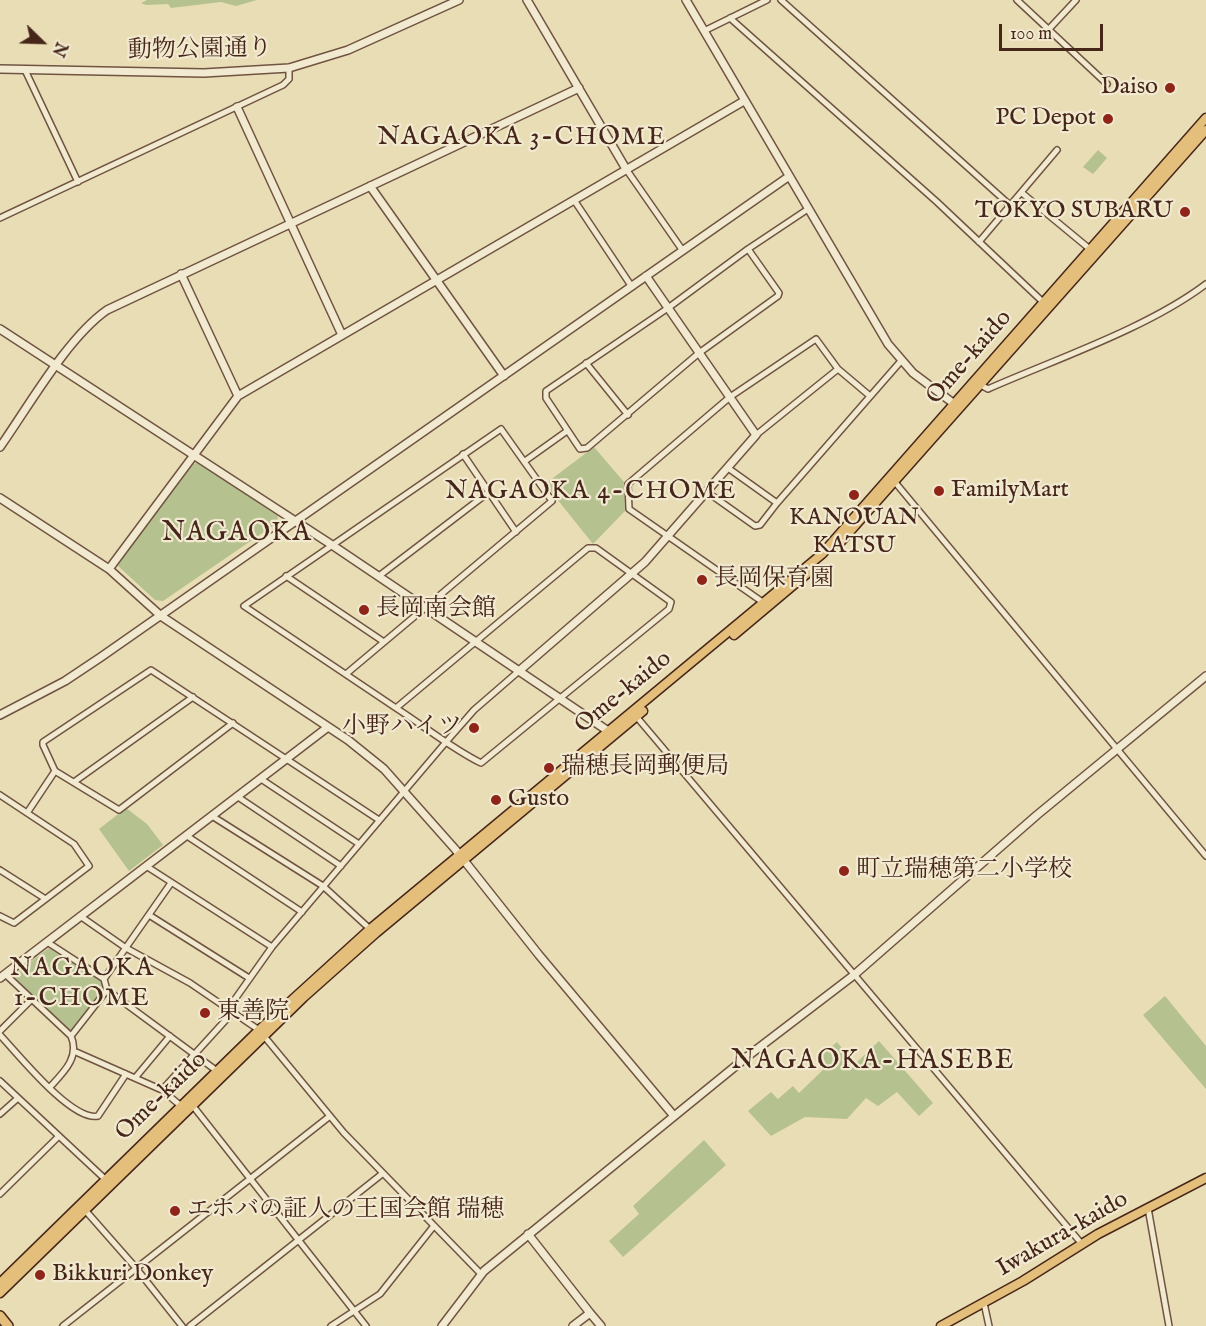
<!DOCTYPE html>
<meta charset="utf-8">
<style>
body{margin:0}
#map{position:relative;width:1206px;height:1326px;overflow:hidden;background:#e9ddb6;font-family:"IM FELL English",serif}
canvas{display:block}
.north{position:absolute;left:12px;top:12px;width:60px;height:60px;-webkit-text-stroke:4px #f1e9d0;paint-order:stroke;rotate:113deg;font-size:16px;font-weight:700;line-height:24px;text-align:center;color:#47261a}
.north::after{content:'';display:block;margin:auto;width:21px;height:27px;background:#47261a;clip-path:polygon(50% 0,100% 100%,50% 72%,0 100%)}
.scale{position:absolute;left:999px;top:24px;width:104px;height:27px;box-sizing:border-box;border:3px solid #47261a;border-top:0;padding-left:8px;font-size:18px;line-height:21px;white-space:nowrap;color:#47261a;-webkit-text-stroke:4px #f1e9d0;paint-order:stroke}
</style>
<div id="map">
<canvas width="1206" height="1326"></canvas>
<div class="north">N</div>
<div class="scale">100 m</div>
</div>
<script>
const context = document.querySelector('canvas').getContext('2d');
context.lineJoin = 'round';
function fill(path, color) {
  context.fillStyle = color;
  context.fill(path, 'evenodd');
}
function strokePath(path, color, width, dash) {
  context.strokeStyle = color;
  context.lineWidth = width;
  context.lineCap = dash ? 'butt' : 'round';
  context.setLineDash(dash || []);
  context.stroke(path);
}
function label(font, color, halo, rows, align = 'center') {
  context.font = font + ' "IM FELL English","Noto Serif JP",serif';
  context.lineWidth = 4.5;
  context.setLineDash([]);
  context.textBaseline = 'middle';
  context.strokeStyle = halo;
  context.fillStyle = color;
  for (const [text, x, y, turn = 0] of rows) {
    context.save();
    context.translate(x, y);
    context.rotate((+turn || 0) * Math.PI / 180);
    context.textAlign = isNaN(turn) ? turn : align;
    if (halo) context.strokeText(text, 0, 0);
    context.fillText(text, 0, 0);
    context.restore();
  }
}
const green = new Path2D(`
 M147,0h110l-21,6 -15,-4 -50,6 -3,-4 -22,1 -5,-2z
 M1098,150l9,8 -14,16 -10,-7z
 M594,447l30,35 1,29 -32,33 -48,-60z
 M199,462l79,54 -1,7 -114,78 -8,-1 -38,-35 76,-101z
 M126,808l21,16 16,21 -34,26 -30,-42z
 M49,948l56,36 -1,6 -32,42h-3l-57,-54 1,-3z
 M1165,996l41,50v43l-63,-74z
 M879,1041l54,62 -14,13 -22,-24 -19,14 -12,-8 -19,21 -42,-2 -34,19 -23,-25 23,-19 7,7 15,-13 6,7 26,-25 -8,-9 20,-17 18,22z
 M704,1140l22,25 -103,92 -14,-16 30,-27 -6,-8z`);
const minor = new Path2D(`
 M781,0l230,206
 M1017,0l90,84
 M730,18l207,184 107,101
 M1049,29l27,-29
 M704,31l63,-31
 M25,70l53,112
 M626,169l57,82
 M1022,193l69,57
 M574,200l58,87
 M0,218l283,-133 6,-6v-11
 M979,242l78,-92
 M748,249l31,44 -1,3 -79,57 -112,95 -7,1 -34,-51v-7l122,-83z
 M748,249l60,-40
 M586,363l42,52
 M979,384l9,5c68,-30 160,-61 218,-105
 M756,435l82,-66
 M463,454l53,78
 M525,461l42,-30
 M728,468l49,35 124,-142
 M894,481l312,375
 M707,492l48,34 5,-1 17,-22
 M286,576l98,66
 M379,576l110,-84
 M764,603l-135,-94 -1,-25 102,-87 86,-58 22,30 32,27
 M346,674l206,-173 -51,-72 -257,177c51,34 101,68 152,102 28,18 55,40 85,55l188,-154 2,-7 -75,-54h-8l-192,160
 M635,715l446,528
 M233,723l-114,87 -64,-39 -12,-26v-3l108,-72 228,150
 M261,779l98,65
 M74,782l119,-85
 M0,795l74,49 15,22 -75,57 -14,-7
 M238,797l103,69
 M27,813l28,-42
 M212,816l111,70 47,43
 M187,836l115,76
 M146,866l126,81
 M0,870l44,28
 M149,915l100,63
 M80,916l46,32 64,35 69,47 85,103 137,141
 M47,942l57,37
 M5,974l66,62c9,21 -7,36 -21,51
 M107,990l110,81
 M228,1009l44,-62 174,-205 28,-32 45,-39
 M0,1031l32,-32
 M0,1035c18,19 72,87 98,81l28,-42
 M71,1036l36,-46 -3,-11 67,-96
 M76,1052l86,38 19,16
 M135,1078l35,-42
 M0,1081l105,98
 M162,1090l71,-78
 M193,1106l173,220
 M0,1114l18,-16
 M0,1194l59,-58
 M1148,1208l21,118
 M85,1210l51,58 46,58
 M984,1303l5,23
 M63,1326l267,-210
 M190,1326l192,-152
 M331,1326l49,-32 53,-67`);
const tertiary = new Path2D(`
 M527,0l99,169
 M686,0l202,344 25,29 44,33
 M0,69l204,4 85,-5 59,-18 111,-50
 M237,107l105,228
 M370,186l134,190
 M181,274l57,122
 M0,329l332,216 279,188
 M0,447c29,-41 67,-109 107,-137l472,-222
 M0,498l109,71 52,47 187,124 36,29 71,80 84,106 135,161
 M109,569l129,-173 506,-295
 M519,671l126,-109 111,-127 -110,-159
 M0,715l65,-34 36,-24 687,-480
 M0,978l328,-251
 M528,1234l62,79
 M442,1326l42,-55 264,-215 106,-81 183,-160 169,-139
 M573,1326l17,-13 11,13`);
const primary = new Path2D(`
 M836,547l370,-417
 M734,635l75,-63
 M0,1283l259,-253 111,-101 452,-375 384,-436
 M0,1293l304,-296 72,-64 267,-222
 M941,1326l82,-45 75,-47 108,-56`);
const trunk = new Path2D(`
 M0,1316l8,10`);
const markers = [
 [1170,88,6,"#8f2418"],
 [1108,119,6,"#8f2418"],
 [1185,212,6,"#8f2418"],
 [939,491,6,"#8f2418"],
 [854,495,6,"#8f2418"],
 [702,580,6,"#8f2418"],
 [364,610,6,"#8f2418"],
 [474,728,6,"#8f2418"],
 [549,768,6,"#8f2418"],
 [496,800,6,"#8f2418"],
 [844,871,6,"#8f2418"],
 [205,1013,6,"#8f2418"],
 [175,1211,6,"#8f2418"],
 [40,1275,6,"#8f2418"]
];
const streetNames = [
 ["動物公園通り",200,51,-1],
 ["Ome-kaido",970,358,-49],
 ["Ome-kaido",624,693,-39],
 ["Ome-kaido",162,1097,-44],
 ["Iwakura-kaido",1063,1235,-30]
];
const poiNames = [
 ["Daiso",1158,88,"right"],
 ["PC Depot",1096,119,"right"],
 ["TOKYO SUBARU",1173,212,"right"],
 ["FamilyMart",951,491],
 ["KANOUAN",854,519,"center"],
 ["KATSU",854,547,"center"],
 ["長岡保育園",714,580],
 ["長岡南会館",376,610],
 ["小野ハイツ",462,728,"right"],
 ["瑞穂長岡郵便局",561,768],
 ["Gusto",508,800],
 ["町立瑞穂第二小学校",856,871],
 ["東善院",217,1013],
 ["エホバの証人の王国会館 瑞穂",187,1211],
 ["Bikkuri Donkey",52,1275]
];
const neighbourhoodNames = [
 ["NAGAOKA 3-CHOME",522,139],
 ["NAGAOKA 4-CHOME",591,493],
 ["NAGAOKA",82,970],
 ["1-CHOME",82,1000]
];
const quarterNames = [
 ["NAGAOKA",237,534],
 ["NAGAOKA-HASEBE",873,1062]
];
fill(green, '#b5c18f');
strokePath(minor, '#705441', 8);
strokePath(tertiary, '#705441', 10);
strokePath(primary, '#47261a', 11);
strokePath(trunk, '#47261a', 12);
strokePath(minor, '#f1e9d0', 5);
strokePath(tertiary, '#f1e9d0', 7);
strokePath(primary, '#e4be7b', 8);
strokePath(trunk, '#e4be7b', 9);
for (const [x, y, r, color] of markers) {
  const dot = new Path2D();
  dot.arc(x, y, r, 0, 2 * Math.PI);
  context.fillStyle = color;
  context.fill(dot);
  strokePath(dot, '#f1e9d0', 2);
}
label('24px', '#47261a', '#f1e9d0', streetNames);
label('24px', '#47261a', '#f1e9d0', poiNames, 'left');
context.letterSpacing = '1.5px';
label('26px', '#47261a', '#f1e9d0', neighbourhoodNames);
context.letterSpacing = '0px';
context.letterSpacing = '1.5px';
label('27px', '#47261a', '#f1e9d0', quarterNames);
context.letterSpacing = '0px';
</script>
